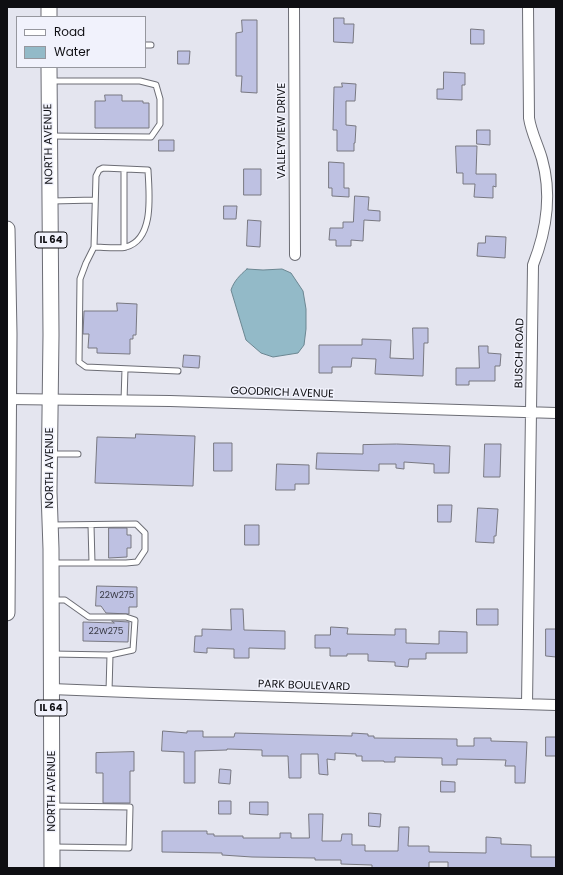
<!DOCTYPE html>
<style>
body{margin:0}
#map{position:relative;width:563px;height:875px;overflow:hidden;background:#e4e5ef;font-family:Poppins,sans-serif}
canvas{display:block}
.frame{position:absolute;inset:0;border:8px solid #0e0e12;pointer-events:none}
.legend{position:absolute;left:16px;top:16px;width:130px;height:52px;box-sizing:border-box;background:#f1f2fc;border:1px solid #96979e;margin:0;padding:5px 7px;list-style:none;font-size:12px;color:#0e0e12}
.legend li{display:flex;align-items:center;gap:8px;height:20px}
.legend b{width:20px;border:1px solid #96979e}
</style>
<div id="map">
<canvas width="563" height="875"></canvas>
<div class="frame"></div>
<ul class="legend">
<li><b style="height:5px;background:#fff"></b>Road</li>
<li><b style="height:11px;background:#93bac8"></b>Water</li>
</ul>
</div>
<script>
const context = document.querySelector('canvas').getContext('2d');
context.lineJoin = 'round';
function fill(path, color) {
  context.fillStyle = color;
  context.fill(path, 'evenodd');
}
function strokePath(path, color, width, dash) {
  context.strokeStyle = color;
  context.lineWidth = width;
  context.lineCap = dash ? 'butt' : 'round';
  context.setLineDash(dash || []);
  context.stroke(path);
}
function label(font, color, halo, rows, align = 'center') {
  context.font = font + ' Poppins,sans-serif';
  context.lineWidth = 3;
  context.setLineDash([]);
  context.textBaseline = 'middle';
  context.strokeStyle = halo;
  context.fillStyle = color;
  for (const [text, x, y, turn = 0] of rows) {
    context.save();
    context.translate(x, y);
    context.rotate((+turn || 0) * Math.PI / 180);
    context.textAlign = isNaN(turn) ? turn : align;
    if (halo) context.strokeText(text, 0, 0);
    context.fillText(text, 0, 0);
    context.restore();
  }
}
const water = new Path2D(`
 M247,269l16,1 19,-1 9,4 12,18 3,18v20l-2,16 -6,8 -25,4 -12,-4 -15,-13 -15,-50c3,-9 9,-15 16,-21z`);
const building = new Path2D(`
 M334,18h10v6h10l-1,19 -19,-1z
 M242,20h15v73l-16,-1 1,-16h-6v-43l6,-1z
 M471,29l13,1v14h-13z
 M178,51h12l-1,13h-11z
 M444,72l21,1v12h-3v15l-25,-1v-10h6z
 M342,83l14,1 -1,17h-9v24l10,1 -1,17h-1v8h-17v-21h-4l1,-43h8z
 M105,95h17v6h21v2h6v25h-54v-27h10z
 M477,130h13v15l-13,-1z
 M159,140h15v11h-15z
 M456,146h21l-1,28h20v13l-3,-1v12l-19,-1 1,-13h-12v-11h-6z
 M329,162l15,1v25h5v9l-17,-1v-8h-3z
 M244,169h17v26h-17z
 M355,196l14,1 -1,13 12,1v10l-16,-1 -1,21 -12,-1v6h-15v-6h-7l1,-12h13v-6h10z
 M224,206h13l-1,13h-12z
 M248,220l13,1 -1,26 -13,-1z
 M486,236l20,1 -1,21 -28,-2 1,-13h7z
 M117,303l20,1 -1,31h-3v4h-3v15l-33,-1v-5h-9l1,-14h-6l1,-23h33z
 M413,328h15v15h-4l-1,33 -48,-2 1,-15 -24,-1 -1,9h-19v6h-13v-28h43v-6l29,1 -1,18 23,1z
 M479,346h9v7l13,1 -1,12h-5v15h-26v4h-13v-17h23z
 M184,355l16,1 -1,12 -16,-1z
 M136,434l59,2 -2,50 -98,-3 2,-46 38,1z
 M214,443h18v28h-18z
 M397,444l53,2 -1,27h-15v-9l-30,-2v7l-8,-1v-4h-17v7l-63,-2 1,-16 46,1v-9z
 M485,444h16l-1,33h-16z
 M277,464l32,1v19h-14v6h-19z
 M438,505h14l-1,17h-13z
 M478,508l20,1 -2,27h-2v7l-18,-1z
 M245,525h14v20h-14z
 M109,528h18v7h4v13h-4v9l-18,1z
 M97,586l40,1v20h-8v7l-23,-1 -5,-7h-5z
 M231,609h12l1,21 41,1v18l-36,-1v10h-15v-9l-27,-1v5l-13,-1 1,-16h7v-7l29,1z
 M477,609h21v16h-21z
 M112,621l17,1 -1,20 -45,-1v-19l31,1z
 M331,627l17,1 -1,6 48,1v-6h11v14l33,1v-13l28,1v21h-41v6h-17l-1,8 -13,-1v-4l-27,-1v-7h-21v2h-17v-8h-15v-13h15z
 M546,629h10v28l-10,-1z
 M163,731l24,2v-2h16v6h31l1,-4 117,3v-3l16,1v2h6v2l83,1v7h17v-8h17v3l36,1 -2,41h-10v-17h-10l1,-6 -49,-1v6h-15v-7l-47,-1v5h-11v-1h-22v-5h-6v-2l-21,-1v7l-8,-1 1,16 -9,-1 -1,-20h-17v24h-12l-1,-22h-26v-6l-35,-1v1l-32,1v32h-11v-31l-22,-1z
 M546,737h10v19h-10z
 M134,752v19h-4v32h-27v-30h-7v-20z
 M220,769l11,1 -1,14 -11,-1z
 M441,781l14,1v10h-14z
 M219,801h12v13h-12z
 M250,802h18v13l-18,-1z
 M369,813l12,1 -1,13 -11,-1z
 M309,814h14l-1,27h19l1,-7h10v11h13v6h33l1,-24h10l-1,19h21v6l57,1v-16l15,1v6l30,1v12h25v11h-108v-6h-19v6h-57v-3l-31,-1v-4h-26v-2l-63,-1 -30,-2v-2l-60,-1v-21h45v3h7v2h29v2h37v-5h11v5h18z`);
const service = new Path2D(`
 M145,45h6
 M50,81h90l16,4 4,14v25l-9,13 -100,-1
 M52,201l43,-1
 M94,247c9,0 24,2 32,0 29,-8 23,-54 22,-77l-45,-2 -4,2 -3,6 -2,71 -8,16 -6,16 -1,83 7,5 92,4
 M124,247v-78
 M124,401l1,-32
 M50,454h28
 M52,525l84,-1 9,9v17l-8,12 -11,1h-74
 M91,525l1,38
 M53,600h12l24,17h37l9,3 -2,30 -23,5
 M52,654l58,1 -1,36
 M53,806l77,1 -1,41 -76,-1`);
const minor = new Path2D(`
 M294,7l1,248
 M8,399l162,2 386,12
 M51,689l102,4 403,12
 M527,704l6,-439c13,-33 19,-71 9,-106 -4,-14 -11,-27 -13,-41l-1,-111`);
const primary = new Path2D(`
 M49,7v10
 M49,67l2,268 -2,157 2,57 1,319
 M7,229l2,105 -2,279`);
const numberNames = [
 ["22W275",117,596],
 ["22W275",106,632]
];
const shields = [
 [51,240,32],
 [51,708,32]
];
const shieldNames = [
 ["IL 64",51,240],
 ["IL 64",51,708]
];
const streetNames = [
 ["VALLEYVIEW DRIVE",282,131,-90],
 ["NORTH AVENUE",49,144,-91],
 ["BUSCH ROAD",520,353,-89],
 ["GOODRICH AVENUE",282,393,2],
 ["NORTH AVENUE",50,468,-90],
 ["PARK BOULEVARD",304,686,2],
 ["NORTH AVENUE",52,791,-90]
];
fill(water, '#93bac8');
strokePath(water, '#6b8691', 1);
fill(building, '#bec1e2');
strokePath(building, '#787881', 1);
strokePath(service, '#6c6d75', 7);
strokePath(minor, '#6c6d75', 12);
strokePath(primary, '#6c6d75', 17);
strokePath(service, '#fff', 5);
strokePath(minor, '#fff', 10);
strokePath(primary, '#fff', 15);
label('9px', '#3a3b46', null, numberNames);
for (const [x, y, w] of shields) {
  const box = new Path2D();
  box.roundRect(x - w / 2, y - 8, w, 16, 3);
  context.fillStyle = '#f1f2fc';
  context.fill(box);
  strokePath(box, '#0e0e12', 1);
}
label('bold 10px', '#0e0e12', null, shieldNames);
label('11px', '#0e0e12', '#f1f2fc', streetNames);
</script>
